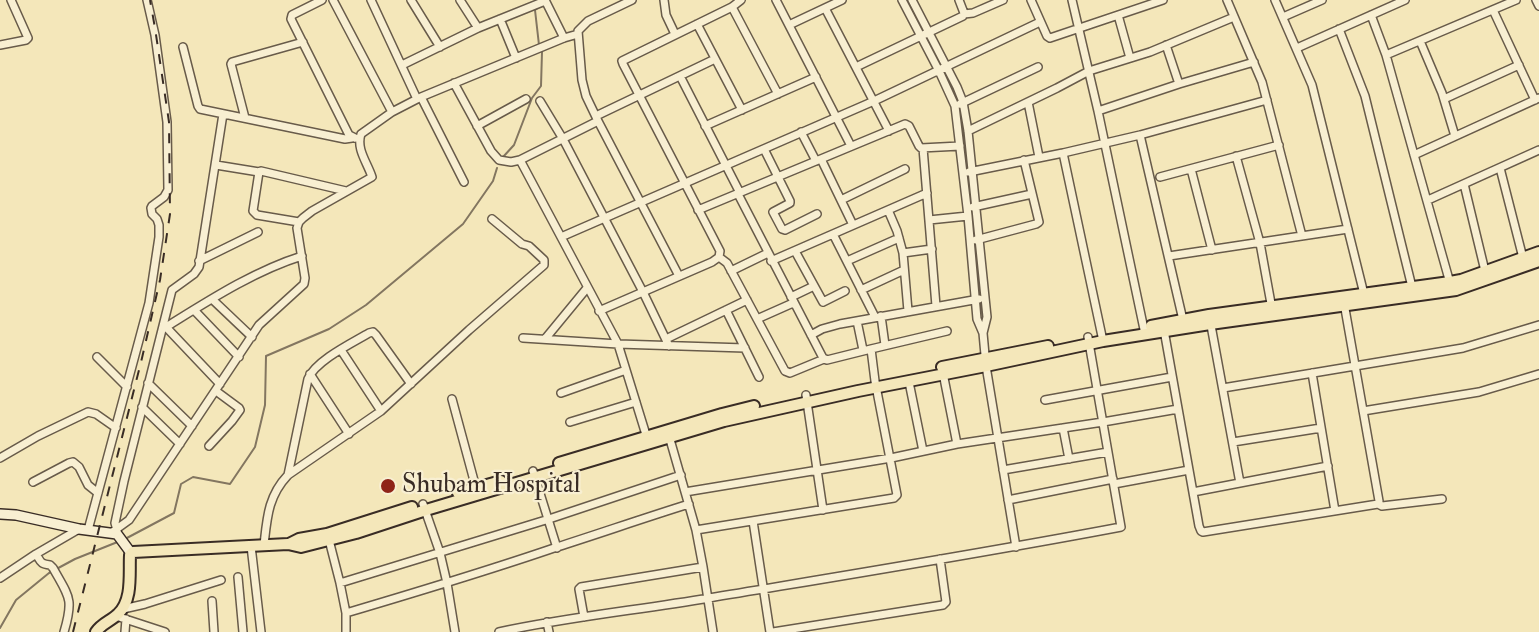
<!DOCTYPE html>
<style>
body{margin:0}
canvas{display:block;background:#f4e7ba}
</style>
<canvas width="1539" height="632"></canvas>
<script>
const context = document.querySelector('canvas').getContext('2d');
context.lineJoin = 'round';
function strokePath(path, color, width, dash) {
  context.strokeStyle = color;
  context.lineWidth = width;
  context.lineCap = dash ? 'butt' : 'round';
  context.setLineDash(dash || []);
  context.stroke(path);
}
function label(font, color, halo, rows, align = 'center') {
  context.font = font + ' "IM FELL Double Pica",serif';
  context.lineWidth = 4.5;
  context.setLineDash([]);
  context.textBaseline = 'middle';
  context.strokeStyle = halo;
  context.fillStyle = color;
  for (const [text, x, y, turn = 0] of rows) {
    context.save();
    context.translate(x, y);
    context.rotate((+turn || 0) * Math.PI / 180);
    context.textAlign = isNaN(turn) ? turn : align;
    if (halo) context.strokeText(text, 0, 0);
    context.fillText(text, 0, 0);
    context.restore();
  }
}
const stream = new Path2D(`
 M539,7l-4,3 4,35
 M503,157l11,-12 18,-47 9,-12 1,-34
 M125,539l49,-26 7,-29 12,-7 37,7 25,-37 10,-42 1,-49 63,-27 37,-24 97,-81 30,-43 4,-13
 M0,628l16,-28 33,-27 26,-14 45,-18`);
const minor = new Path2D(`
 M322,0l-30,15 -1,4 58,116 6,3
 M333,0l59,112
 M371,0l46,99
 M411,0l29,47
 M460,0l18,28
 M545,0l19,38
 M632,0l-44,21 -10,10 4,49 4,16 12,25 81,155
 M664,0l2,15 9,19
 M776,0l75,146
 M902,0l37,71 16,35 13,110 9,103 6,14 3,33 30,181
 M912,0l45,87 6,15 5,29 19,186 -4,16
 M1031,0l16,36 3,2 113,-38
 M1072,0l26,111 47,223
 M1227,0l35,82 40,154
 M1275,0l37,85 52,209
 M1536,0l3,6
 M732,7l46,87
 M825,8l64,123
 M1493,10l42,90
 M964,14l9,-1 30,-13
 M1118,15l12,43
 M1371,15l15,40 64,228
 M1283,17l39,-17
 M500,19l16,39
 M697,24l45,86
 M789,25l53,-25
 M1339,29l26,67 47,191
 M1420,41l22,52 13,43
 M0,45l26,-5 2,-2 -17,-38
 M1166,45l13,39
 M183,47l15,59 2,3 145,30 7,-1
 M1297,48l108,-48
 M1386,55l130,-55
 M402,65l76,-37 67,-27
 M856,67l107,-51 1,-3 -5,-13
 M680,76l60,117
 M454,83l37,68 8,9 12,2 9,-2 78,-39
 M421,97l43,85
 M1444,99l75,-34
 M540,101l23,38 80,153 26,54
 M1028,102l11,55
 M960,104l78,-37
 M1098,111l81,-27 75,-22
 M596,116l119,-57
 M245,118l-14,-54 1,-2 71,-20
 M477,126l49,-27
 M705,126l111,-49
 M968,131l89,-43 32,-17 61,-19 84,-35
 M801,132l15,29
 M1140,135l43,185
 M923,148l13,158
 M764,149l26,52v2l-17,9 9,17 3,1 32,-16
 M1063,153l40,188
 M1414,155l125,-57
 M1236,156l24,87 12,66
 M821,159l32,66
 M520,160l98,184 29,94
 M216,165l43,7
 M1500,168l23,90
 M1191,169l21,81
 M969,172l94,-19 77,-18 127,-35
 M1160,177l119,-32
 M1464,184l21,87
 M738,194l85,164 4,2 44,-11
 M841,200l64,-31
 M1428,200l111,-50
 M973,207l59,-13
 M698,210l207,-86 4,2 10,20 2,2 39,-2
 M888,210l9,21 6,22 5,58
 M929,220l39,-4
 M299,222l-42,-7 -4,-4 6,-39 2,-1 85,20
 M833,234l42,83
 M561,237l313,-136 166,-79
 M976,240l60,-16 3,-2 -15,-62
 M795,251l28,51 22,-11
 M903,253l29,-4
 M1169,256l179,-27
 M719,257l8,6 58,108 5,2 34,-14
 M199,261l59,-29
 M771,261l156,-68
 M847,261l52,-23
 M731,271l37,-18
 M861,290l43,-20
 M791,297l23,-11
 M212,299l40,38
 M194,310l45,47
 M726,310l33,67
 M599,311l113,-49 7,-5 1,-6 -97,-187 -1,-3 110,-54 9,-7
 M881,316l4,29
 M757,319l36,-16
 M1210,320l30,163
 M857,321l6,29
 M165,326l55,58
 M166,327c42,-26 88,-56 136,-71
 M1164,330l35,196 2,5 2,1 175,-28 1,-3 -35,-198
 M811,335l11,-6 18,-5 139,-25
 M523,338l95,6 127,4
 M545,339l42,-51
 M666,339l81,-39
 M341,350l40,61
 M97,357l30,30
 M943,373l14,71
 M1312,373l23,138
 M310,374l39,60
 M909,382l14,69
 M148,383l44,43
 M1223,388l240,-40 76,-23
 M561,393l65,-23
 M806,395l17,115
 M452,399l24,89
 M1045,400l127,-23
 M142,407l38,37
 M1363,411l116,-19 60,-18
 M570,422l66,-20
 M1063,428l6,31
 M669,436l27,94 7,37 10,65
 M1233,442l88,-14
 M209,446l23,-25 8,-11 -1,-2 -23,-17
 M0,458l38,-22 50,-24 8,2 20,14
 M1003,470l105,-18
 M533,471l24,77
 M288,475l20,-96c7,-18 44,-36 61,-46l4,-1 3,3 35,49
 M33,482l36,-19 4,-1 6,5 9,18 10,8
 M1114,484l75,-14
 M685,492l206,-34 66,-14 146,-22 75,-13
 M1193,492l135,-26
 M1008,500l105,-21
 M423,504l17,49 7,30 8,49
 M1378,504l4,2 60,-7
 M753,521l17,111
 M88,530l61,-227 10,-66v-12l-2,-6 -5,-5 -1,-6 1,-2 12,-9 4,-7 -1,-68 -12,-87 -8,-35
 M117,530l-2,-7 9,-42 48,-191 22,-16 5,-7 24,-153
 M696,530l198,-32 3,-3 -22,-114 -4,-32 76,-18
 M111,533l18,-13 130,-195 45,-41 1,-6 -8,-50 2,-6 4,-4 9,-7 60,-34c-5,-15 -16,-28 -11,-43l31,-22 29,-15 143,-59 14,-4
 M328,536l12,47 6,30c71,-21 141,-42 211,-66 44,-14 87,-29 132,-43
 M264,545c3,-27 4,-49 24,-70l93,-64 88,-81 75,-65v-5l-15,-14 -7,-2 -30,-25
 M251,546l10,86
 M36,554c5,8 4,10 14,11l3,3c16,29 21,30 11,64
 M238,577l5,55
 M0,578l36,-24 43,-25
 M340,583l209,-64 132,-44
 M212,601l2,31
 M123,609l22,-5 76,-24
 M346,613v19
 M116,616l49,16
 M584,617l-5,-28 2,-2 122,-20
 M547,622l2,10
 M125,632l1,-13
 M499,632c69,-15 140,-22 210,-34 138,-23 275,-45 412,-71l-33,-190
 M773,632l170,-27 3,-3 -6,-43`);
const secondary = new Path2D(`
 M0,514l16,1 63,14 38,5 14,19`);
const primary = new Path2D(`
 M1151,326l58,-11 241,-33 11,-2 78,-28
 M942,367l106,-21
 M559,463l163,-49 32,-8
 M458,493l43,-12
 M289,544l10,-5 28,-5 85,-27
 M96,632c6,-9 15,-11 22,-18 15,-14 11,-40 12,-59l3,-3 155,-8 13,3 55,-14 70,-23 298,-89 134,-30 128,-25 117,-25 107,-17 246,-34 83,-29`);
const rail = new Path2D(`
 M73,632l69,-274 18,-78 10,-66 -1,-92 -14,-94 -5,-28`);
const markers = [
 [388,486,8,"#8f2418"]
];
const poiNames = [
 ["Shubam Hospital",402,486]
];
strokePath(stream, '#837660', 2);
strokePath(minor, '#685b4a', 10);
strokePath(secondary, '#392c25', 12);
strokePath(primary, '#392c25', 14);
strokePath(minor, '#f8efd2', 7);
strokePath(secondary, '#f8efd2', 9);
strokePath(primary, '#f4e7ba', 10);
strokePath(rail, '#392c25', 2, [10, 10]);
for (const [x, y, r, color] of markers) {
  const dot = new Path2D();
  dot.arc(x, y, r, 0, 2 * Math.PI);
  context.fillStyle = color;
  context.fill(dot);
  strokePath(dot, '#f8efd2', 2);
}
label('26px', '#392c25', '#f8efd2', poiNames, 'left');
</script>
